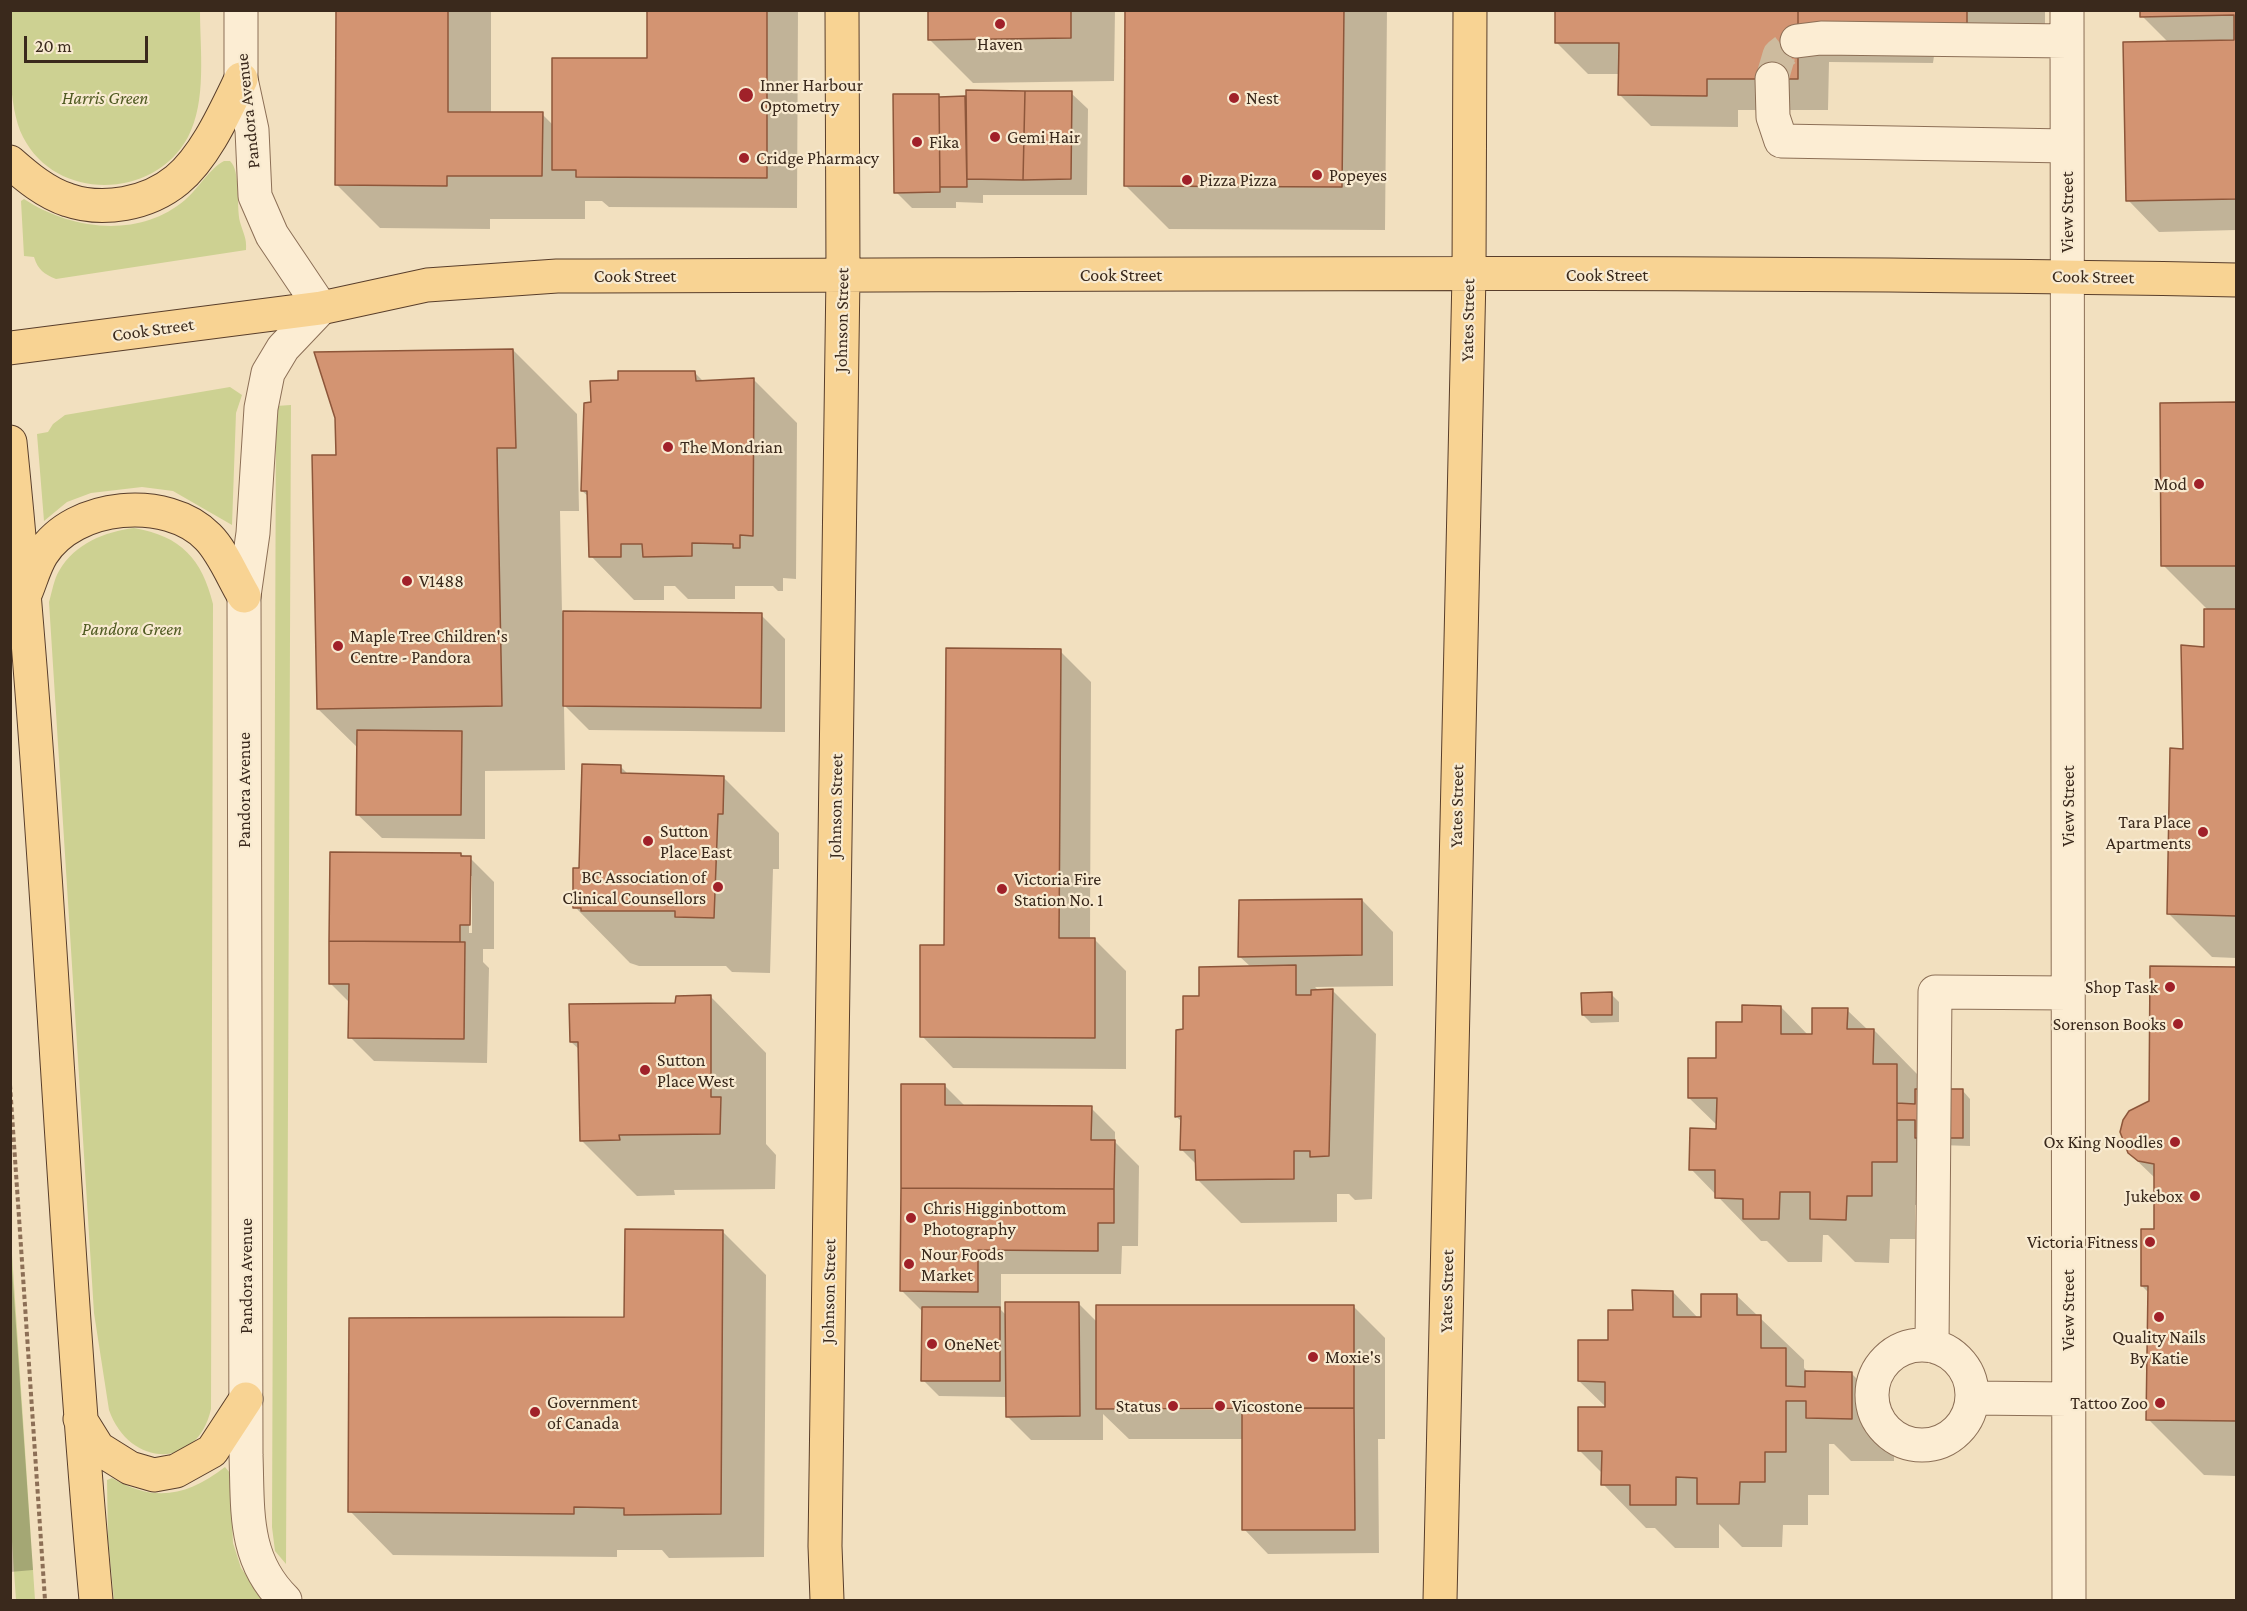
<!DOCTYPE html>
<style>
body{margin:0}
#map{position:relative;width:2247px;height:1611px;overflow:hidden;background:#f2e0bf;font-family:"Crimson Pro",serif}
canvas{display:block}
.frame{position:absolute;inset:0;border:12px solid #3a291c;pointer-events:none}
.scale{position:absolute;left:24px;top:36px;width:124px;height:27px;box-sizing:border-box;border:3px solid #3a291c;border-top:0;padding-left:8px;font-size:18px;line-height:21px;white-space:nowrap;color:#3a291c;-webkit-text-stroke:4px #f8ead0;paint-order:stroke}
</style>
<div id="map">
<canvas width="2247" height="1611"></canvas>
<div class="frame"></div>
<div class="scale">20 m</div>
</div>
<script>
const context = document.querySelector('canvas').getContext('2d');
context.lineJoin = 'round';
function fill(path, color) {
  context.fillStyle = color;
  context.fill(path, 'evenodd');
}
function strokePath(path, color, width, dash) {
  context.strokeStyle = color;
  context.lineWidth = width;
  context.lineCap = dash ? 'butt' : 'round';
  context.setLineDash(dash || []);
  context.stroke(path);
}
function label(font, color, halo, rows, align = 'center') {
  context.font = font + ' "Crimson Pro",serif';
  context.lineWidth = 4.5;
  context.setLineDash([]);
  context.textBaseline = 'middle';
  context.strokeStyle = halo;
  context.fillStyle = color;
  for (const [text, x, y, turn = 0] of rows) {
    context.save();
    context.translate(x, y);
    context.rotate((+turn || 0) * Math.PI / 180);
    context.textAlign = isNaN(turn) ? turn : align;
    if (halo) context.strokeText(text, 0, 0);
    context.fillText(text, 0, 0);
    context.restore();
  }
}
const green = new Path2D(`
 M10,11h190c0,39 7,90 -12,126 -34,63 -132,65 -165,0 -16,-32 -13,-90 -13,-126z
 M224,161h6c11,10 6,45 10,61 3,11 7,16 6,28l-190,29c-12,-5 -18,-9 -22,-22l-10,-1 -3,-55 3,-2c47,31 115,40 161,1 13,-11 25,-32 39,-39z
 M230,387l12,8 -6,18 -4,112 -59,-34 -31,-4 -51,6 -24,9 -23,19 -7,-87 11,-2 5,-8 12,-9z
 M291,405l-5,1159 -11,-13 -3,-24 4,-1121z
 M134,528c47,8 68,31 79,76l-2,805c-14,62 -82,58 -102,1l-15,-97 -45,-711c3,-10 5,-23 10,-31 16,-28 46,-39 75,-43z
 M10,1239h1l24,361h-19l-6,-88z
 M225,1467l5,6 3,70 8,25 23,32h-150l-6,-61 -1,-59 5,-2c43,25 75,18 113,-11z`);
const shadow = new Path2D(`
 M337,10h154v103l51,1 11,11 95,-65v-50h150l-1,198 -188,-1 -7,-6h-17v18h-95v10l-110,-1 -44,-44z
 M930,10h185l-1,71 -141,2 -43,-43z
 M1126,10h261l-2,220 -216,-1 -44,-44z
 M1557,10h488v20l-111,26 -1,7 -104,-1 -1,48h-90v17l-87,-1 -31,-31v-21h-32l-32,-32z
 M2142,10h94v220l-77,2 -31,-32 40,-158 -26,-26z
 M1071,93l17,16 -1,86h-104v8l-27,-1v6h-44l-16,-16 42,-96 3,2z
 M513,350l64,64 2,97h-19l2,102 199,2 24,24v93l-196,-2 -25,-25 1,65 -80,1v68l-103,-1 -25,-24 1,-66 -40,-39 20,-253z
 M695,373l9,9 50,-2 43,43 -1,156 -13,-1v13h-5l-5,-5h-38v13h-47l-13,-13h-11v14h-30l-43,-44 -2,-59 -7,-6z
 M2236,404v554l-24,-1 -43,-43 16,-163 20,-103 3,-38 -45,-45 -1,-160z
 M1060,651l31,31 -1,258h5l31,31v98l-173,-1 -31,-32 24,-90z
 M620,766l9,9 94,2 56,56v36h-6l-3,104 -38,-1 -6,-6h-87l-9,-3 -55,-56 6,-37z
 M460,854l10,4 24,24v67h-11v13l6,6 -2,95 -113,-2 -24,-24v-34l-20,-20zM469,876h3v57h-3z
 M1362,900l31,32v54l-78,1 4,4 13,-1 44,44 -4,165 -17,1 -6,-6h-12v28l-96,1 -44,-44v-14l-16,-16 1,-27 -6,-6 9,-85 16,-33 50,-31 -12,-11z
 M2152,967l84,1v508l-32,-1 -56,-56 1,-126 -7,-7 13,-56 1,-51 -27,-26 -5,-10v-22l27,-20z
 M1611,994l8,8v20l-28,1 -8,-8z
 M711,997l55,56v91l10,11 -1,34 -101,1 1,5 -38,1 -56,-56 -1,-90 -9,-8 105,-38z
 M1781,1007l28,29h4l34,-26 21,20h6l43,44v12l4,4 42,1 7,8v47l-30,-1v59l-25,1v34h-25l-1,24 -34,-1 -27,-27h-5l-1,27h-34l-21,-21h-6l-70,-72 27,-39v-4l-29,-28 54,-75z
 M945,1086l21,21 125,1 24,24v10l24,24 -1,80h-16l-1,28h-120v36l6,6 71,-13 19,19 257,-15 31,31v101h-7l1,114 -111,1 -24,-25v-90h-115l-26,-25v26h-72l-24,-24v-19l-68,-1 -16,-16 1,-67 -22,-22zM1127,1407h123v3h-123z
 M722,1231l44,44 -2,282 -95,1 -7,-8h-45v7l-224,-2 -43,-44 275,-193z
 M10,1240l23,330 -23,2z
 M1673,1292l26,27 37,-24 68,65v8l5,5h42l44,44 -1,44h-43l-17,-17h-5v51h-21v30h-25l-1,22h-40l-23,-23v24h-44l-20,-20h-9l-43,-44v-10l-24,-24 28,-42 -28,-27 55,-69z`);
const building = new Path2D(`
 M336,10h112v102h95l-1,64h-95v10l-112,-1z
 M647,10h120v168l-191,-1v-7h-24v-112h95z
 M928,10h143v28l-143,2z
 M1125,10h219l-2,177 -218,-1z
 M1555,10h243v69h-91v17l-89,-1 1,-52h-64z
 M1798,10h169v15l-169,7z
 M2140,10h96v189l-110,2 -3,-159 111,-2v-25l-94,2z
 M966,90l59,1 -2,89 -56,-1z
 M1025,91h47l-1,88 -48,1z
 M893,94h46l1,98 -46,1z
 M965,96l2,91h-27l-1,-90z
 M513,349l3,99h-19l5,258 -185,3 -5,-254h24l-1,-37 -21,-66z
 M618,371h77l1,10 58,-3 -1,158 -13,-1v13h-7v-4l-41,-1v13l-49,1 -1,-13h-21v13h-32l-2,-66h-6l3,-88 7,-1 -1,-21 28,-1z
 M2236,402v164h-75l-1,-163z
 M2204,609h32v307l-69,-2 3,-166 13,1 -2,-104 23,2z
 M563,611l199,2 -1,95 -198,-2z
 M946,648l115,1 -2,289h36v100l-175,-1v-92h24z
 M357,730l105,1 -1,84h-105z
 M582,764l39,1v8l103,3 -1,38h-5l-4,104 -39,-1v-6h-94v-3h-8v-40h6z
 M330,852l131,1v3h10l-1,69h-10v17l-131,-1z
 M1362,899v56l-124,2 1,-57z
 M329,941l136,1 -1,97 -116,-1 1,-54h-20z
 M1296,965v30h15v-5l22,-1 -4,167 -19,1v-6h-16v28l-98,1 -1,-30h-15l1,-34 -6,1 1,-87 7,-1v-33h16v-29z
 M2150,966l86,1v454l-90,-1 2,-134h-7v-57h13v-65l-16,-3 -10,-8 -8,-21 3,-12 6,-9 20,-10z
 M1612,992v23h-30l-1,-22z
 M711,995v102h10l-1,37 -101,1 1,5 -40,1 -2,-99h-8l-1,-38 106,-1 1,-7z
 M1742,1005l39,1v28h31v-26h36l-1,21h27l-1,35h24v98h-25v34h-25l-1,24 -36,-1v-27h-30l-1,27h-36v-20l-28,-1v-28h-26l1,-42 26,1 1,-31h-29v-40h28v-36h26z
 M901,1084h44v21l147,1 -1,34h24l-1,49 -213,-1z
 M1915,1089h48v49h-48v-18h-18v-17l18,1z
 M901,1188l213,1v34h-16v28l-120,-1v42l-78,-1z
 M625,1229l98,1 -2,284 -97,1v-7l-50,-1v7l-226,-2 1,-194 275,-1z
 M1632,1290l41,1v26h28v-23h36v21h24v33h25v38l19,1v-16l47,1v47l-46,-1v-17h-20v51h-21v30h-25l-1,22h-42v-26l-21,-1v28h-46v-20h-29l1,-34h-24v-44h27v-25l-27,-1v-41h30v-30h25z
 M1005,1302h74l1,114 -74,1z
 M1096,1305h258v103l-258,1z
 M922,1307h78v74h-79z
 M1242,1408h112l1,122h-113z`);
const minorTunnel = new Path2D(`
 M1772,79l7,-24 18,-14`);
const path = new Path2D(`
 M10,1085l35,515`);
const minor = new Path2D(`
 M241,10v69l11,51 3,66 17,39 49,73 -38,40 -15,25 -7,35 -8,125 -9,63 2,859c2,55 -3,104 39,145
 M2067,10l2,1590
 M1797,41l24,-3 246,3
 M1772,79l1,38 8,24 286,5
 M1872 1395a50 50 0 1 1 100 0a50 50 0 1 1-100 0Z
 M1932,1346l3,-354 133,1
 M1972,1398l96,1`);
const major = new Path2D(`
 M10,162c17,15 36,31 58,38 35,12 80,4 109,-20 28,-23 48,-68 64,-101
 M10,348l311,-40 106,-23 130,-9c559,-1 1120,-7 1679,4
 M10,442c39,385 51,773 86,1158
 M26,592c5,-12 9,-27 16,-38 32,-51 125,-59 166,-17 15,15 25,41 36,59
 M80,1419l18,29 32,20 24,7 22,-4 36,-20 34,-52
 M827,1600l-2,-54 18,-1271 -1,-265
 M1440,1600l29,-1325 1,-265`);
const markers = [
 [1000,24,6,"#a02129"],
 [746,95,8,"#a02129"],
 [1234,98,6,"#a02129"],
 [995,137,6,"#a02129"],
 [917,142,6,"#a02129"],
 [744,158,6,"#a02129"],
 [1317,175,6,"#a02129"],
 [1187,180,6,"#a02129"],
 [668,447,6,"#a02129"],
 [2199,484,6,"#a02129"],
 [407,581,6,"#a02129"],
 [338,646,6,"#a02129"],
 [2203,832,6,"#a02129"],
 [648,841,6,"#a02129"],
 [718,887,6,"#a02129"],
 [1002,889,6,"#a02129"],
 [2170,987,6,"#a02129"],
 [2178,1024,6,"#a02129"],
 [645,1070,6,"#a02129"],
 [2175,1142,6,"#a02129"],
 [2195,1196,6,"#a02129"],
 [911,1218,6,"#a02129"],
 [2150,1242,6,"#a02129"],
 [909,1264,6,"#a02129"],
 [2159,1317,6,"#a02129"],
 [932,1344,6,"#a02129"],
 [1313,1357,6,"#a02129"],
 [2160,1403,6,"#a02129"],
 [1173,1406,6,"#a02129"],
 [1220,1406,6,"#a02129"],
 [535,1412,6,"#a02129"]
];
const poiNames = [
 ["Haven",1000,44,"center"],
 ["Inner Harbour",760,85],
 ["Optometry",760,106],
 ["Nest",1246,98],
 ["Gemi Hair",1007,137],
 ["Fika",929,142],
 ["Cridge Pharmacy",756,158],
 ["Popeyes",1329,175],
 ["Pizza Pizza",1199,180],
 ["The Mondrian",680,447],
 ["Mod",2187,484,"right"],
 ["V1488",419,581],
 ["Maple Tree Children's",350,636],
 ["Centre - Pandora",350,657],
 ["Tara Place",2191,822,"right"],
 ["Apartments",2191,843,"right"],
 ["Sutton",660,831],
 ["Place East",660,852],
 ["BC Association of",706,877,"right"],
 ["Clinical Counsellors",706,898,"right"],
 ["Victoria Fire",1014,879],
 ["Station No. 1",1014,900],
 ["Shop Task",2158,987,"right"],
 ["Sorenson Books",2166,1024,"right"],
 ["Sutton",657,1060],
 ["Place West",657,1081],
 ["Ox King Noodles",2163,1142,"right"],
 ["Jukebox",2183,1196,"right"],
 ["Chris Higginbottom",923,1208],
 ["Photography",923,1229],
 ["Victoria Fitness",2138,1242,"right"],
 ["Nour Foods",921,1254],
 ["Market",921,1275],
 ["Quality Nails",2159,1337,"center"],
 ["By Katie",2159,1358,"center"],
 ["OneNet",944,1344],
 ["Moxie's",1325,1357],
 ["Government",547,1402],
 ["of Canada",547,1423],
 ["Tattoo Zoo",2148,1403,"right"],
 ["Status",1161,1406,"right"],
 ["Vicostone",1232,1406]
];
const parkNames = [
 ["Harris Green",105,98],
 ["Pandora Green",132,629]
];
const streetNames = [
 ["Pandora Avenue",248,111,-96],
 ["View Street",2067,212,-90],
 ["Cook Street",1121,275],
 ["Cook Street",1607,275],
 ["Cook Street",635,276],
 ["Cook Street",2093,277,1],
 ["Johnson Street",842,320,-89],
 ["Yates Street",1468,320,-89],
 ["Cook Street",153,330,-8],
 ["Pandora Avenue",244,790,-90],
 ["Johnson Street",836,806,-89],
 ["Yates Street",1457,806,-89],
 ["View Street",2068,806,-90],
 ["Pandora Avenue",246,1276,-90],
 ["Johnson Street",829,1291,-89],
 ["Yates Street",1447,1291,-89],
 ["View Street",2068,1310,-90]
];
fill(green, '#cdd192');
fill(shadow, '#0003');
fill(building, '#d39472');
strokePath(building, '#8d563a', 1.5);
strokePath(minorTunnel, '#cdbb9e', 33, [33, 16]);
strokePath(minor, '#8c6f56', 35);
strokePath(major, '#593e2b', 35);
strokePath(path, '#8c6f56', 4, [4.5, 3]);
strokePath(minor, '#fcedd3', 33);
strokePath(major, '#f8d393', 33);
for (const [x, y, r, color] of markers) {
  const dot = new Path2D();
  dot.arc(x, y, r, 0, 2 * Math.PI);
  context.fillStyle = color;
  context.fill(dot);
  strokePath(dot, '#f8ead0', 2);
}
label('18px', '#3a291c', '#f8ead0', poiNames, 'left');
label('italic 18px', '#4e5920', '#f8ead0', parkNames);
label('18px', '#3a291c', '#f8ead0', streetNames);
</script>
